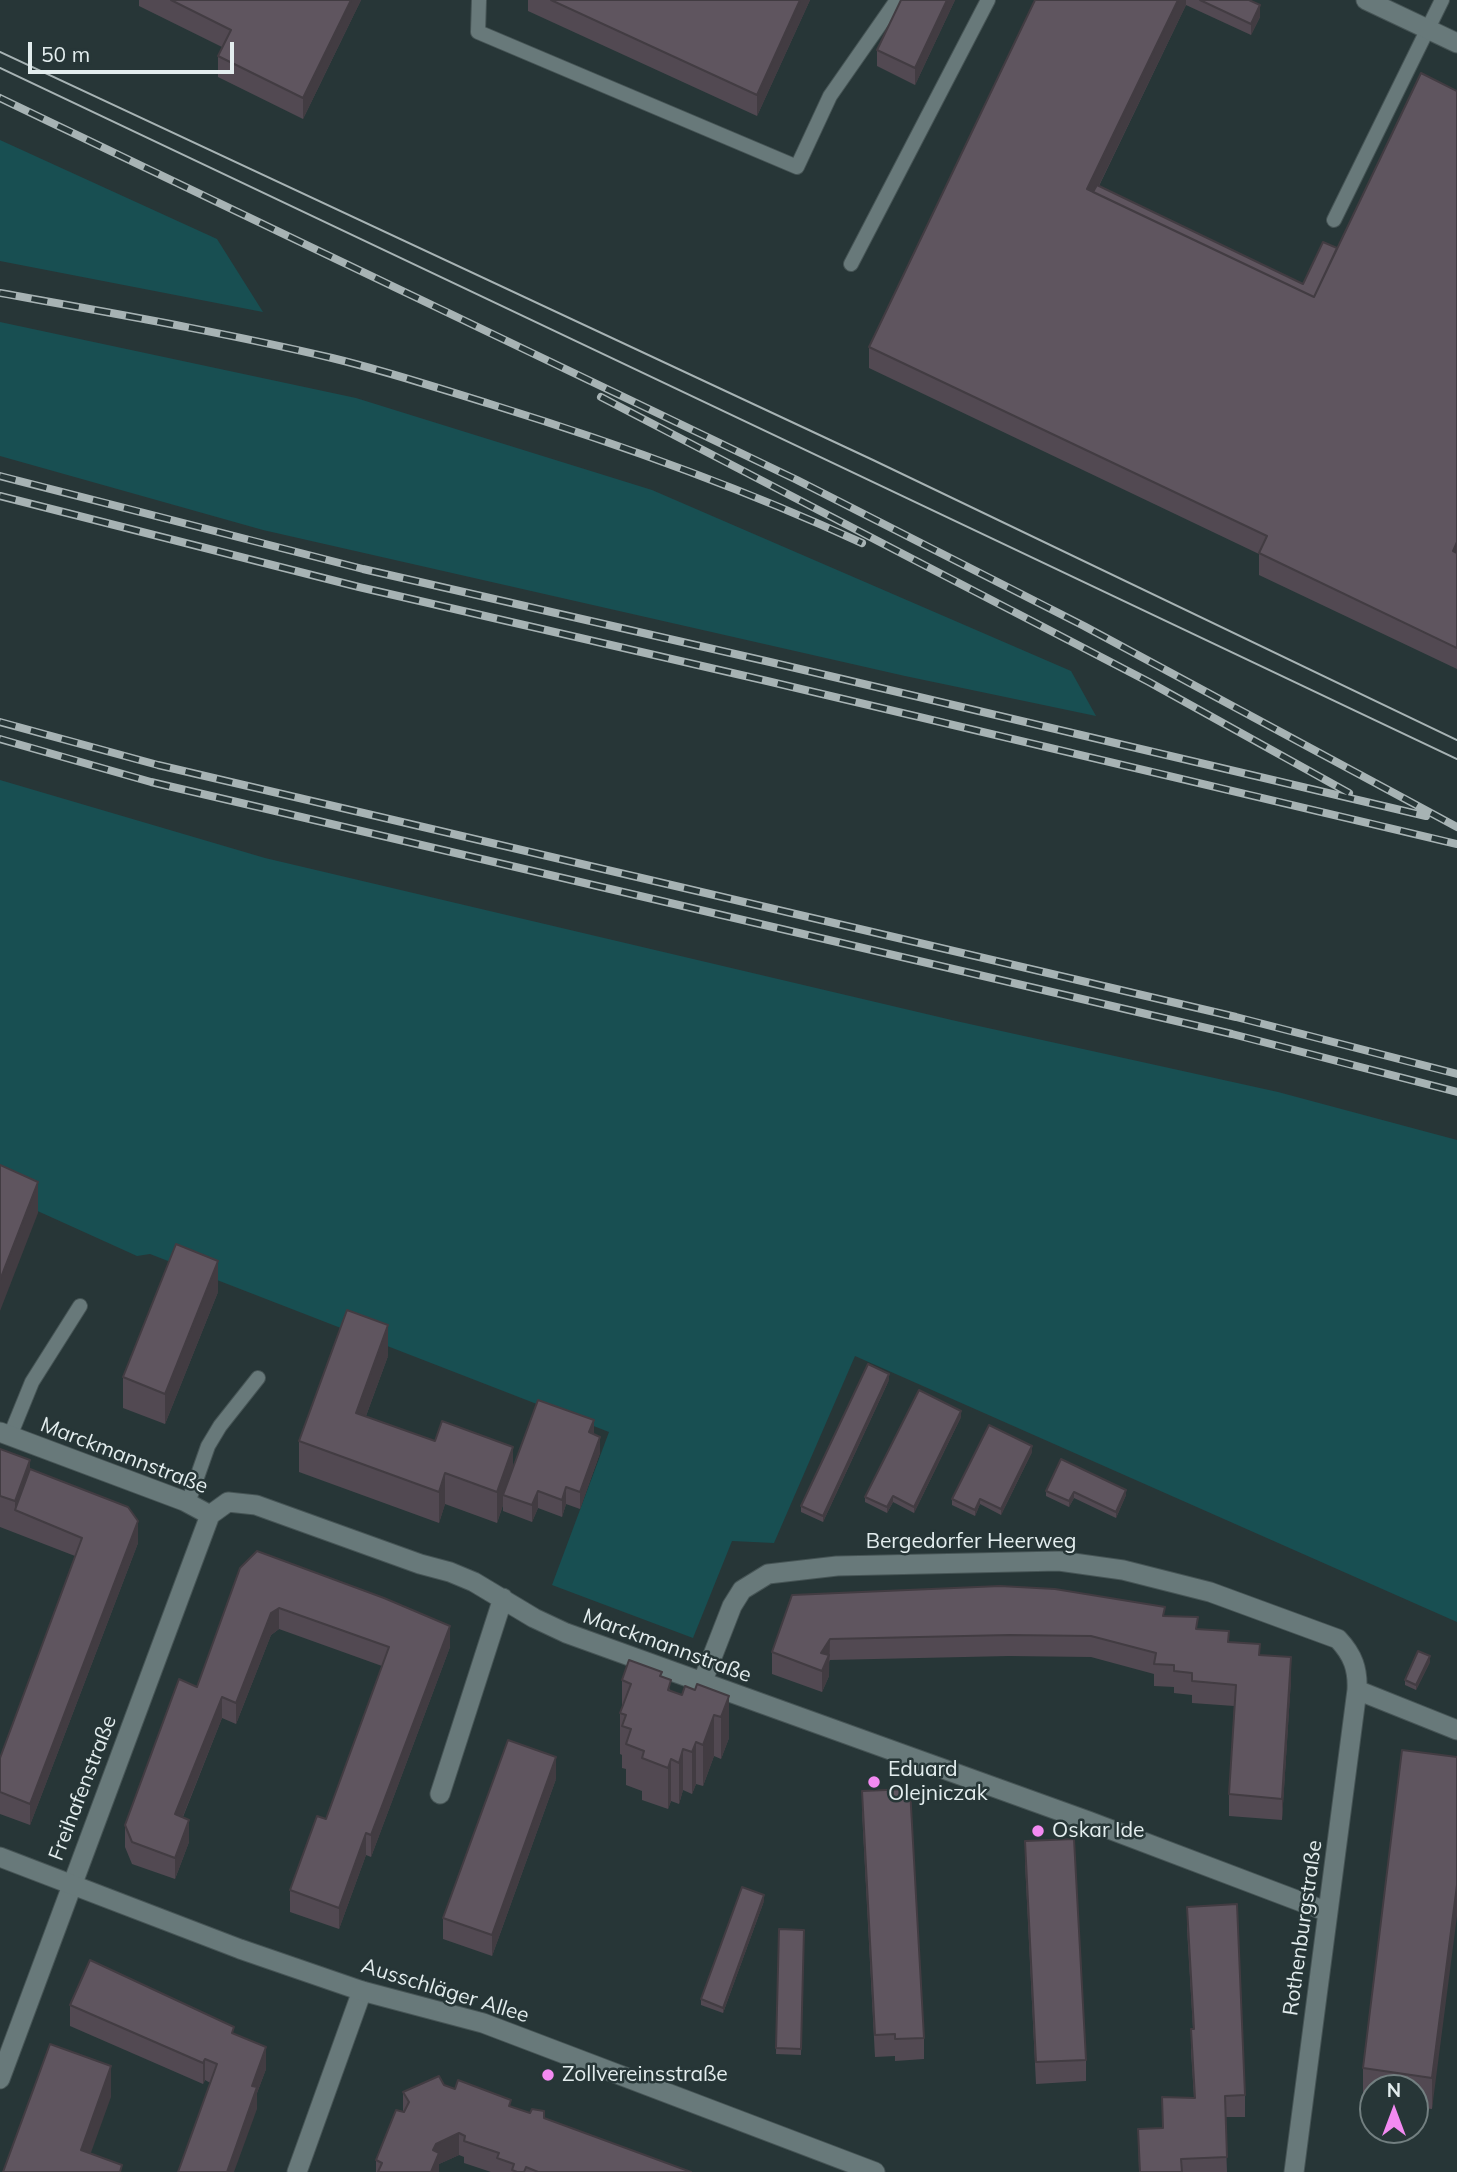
<!DOCTYPE html>
<meta charset="utf-8">
<style>
body{margin:0}
#map{position:relative;width:1457px;height:2172px;overflow:hidden;background:#273637;font-family:Mulish,sans-serif}
canvas{display:block}
.north{position:absolute;left:1359px;top:2074px;width:70px;height:70px;box-sizing:border-box;background:#273637;border:2px solid #727f80;border-radius:50%;rotate:0deg;font-size:19px;font-weight:700;line-height:28px;text-align:center;color:#e3edee}
.north::after{content:'';display:block;margin:auto;width:24px;height:32px;background:#f38af2;clip-path:polygon(50% 0,100% 100%,50% 72%,0 100%)}
.scale{position:absolute;left:28px;top:42px;width:206px;height:32px;box-sizing:border-box;border:4px solid #e3edee;border-top:0;padding-left:9px;font-size:21px;line-height:24px;white-space:nowrap;color:#e3edee;-webkit-text-stroke:5px #273637;paint-order:stroke}
</style>
<div id="map">
<canvas width="1457" height="2172"></canvas>
<div class="north">N</div>
<div class="scale">50 m</div>
</div>
<script>
const context = document.querySelector('canvas').getContext('2d');
context.lineJoin = 'round';
function fill(path, color) {
  context.fillStyle = color;
  context.fill(path, 'evenodd');
}
function strokePath(path, color, width, dash) {
  context.strokeStyle = color;
  context.lineWidth = width;
  context.lineCap = dash ? 'butt' : 'round';
  context.setLineDash(dash || []);
  context.stroke(path);
}
function label(font, color, halo, rows, align = 'center') {
  context.font = font + ' Mulish,sans-serif';
  context.lineWidth = 5;
  context.setLineDash([]);
  context.textBaseline = 'middle';
  context.strokeStyle = halo;
  context.fillStyle = color;
  for (const [text, x, y, turn = 0] of rows) {
    context.save();
    context.translate(x, y);
    context.rotate((+turn || 0) * Math.PI / 180);
    context.textAlign = isNaN(turn) ? turn : align;
    if (halo) context.strokeText(text, 0, 0);
    context.fillText(text, 0, 0);
    context.restore();
  }
}
const green = new Path2D(`
 M0,140l217,99 46,73 -263,-51z
 M0,322l356,76 296,92 419,181 25,45 -191,-40 -642,-146 -263,-74z
 M0,780l265,78 691,163 322,71 179,48v482l-602,-266 -81,187 -42,-2 -39,97 -141,-53 57,-153 -459,-178 -13,2 -137,-62z`);
const service = new Path2D(`
 M479,0l-1,32 319,135 33,-71 67,-96
 M1334,220l108,-220
 M851,264l137,-264
 M10,1436l22,-54 48,-76
 M188,1503l20,-57 12,-20 38,-48`);
const minor = new Path2D(`
 M0,1432l184,69 26,14
 M210,1515l18,-13 28,3 164,59 30,8 24,10 60,36 32,15 522,188 240,91
 M702,1683l30,-77 10,-16 26,-16 69,-8 222,-5 64,9 87,22 128,47c15,16 20,30 19,51l-63,482
 M1357,1690l100,40
 M440,1794l63,-196
 M0,2079l210,-564
 M297,2172l65,-181`);
const tertiary = new Path2D(`
 M1366,0l91,43
 M0,1857l240,92 122,42 121,32 392,149`);
const tram = new Path2D(`
 M0,52l873,408 584,280
 M0,68l1457,691`);
const rail = new Path2D(`
 M0,98l797,382 287,146 373,201
 M0,293c111,20 222,39 332,65 54,13 106,30 158,46 126,39 252,84 372,139
 M601,397l548,285 200,111
 M0,476l363,93 407,93 656,154
 M0,496l359,91 408,94 690,163
 M0,722l158,43 1078,252 221,57
 M0,739l151,43 1081,252 225,58`);
const wall = new Path2D(`
 M139,0h222l-58,119 -85,-42v-21l4,-9 -83,-41z
 M528,0h282l-53,116 -229,-105z
 M901,0h54l-40,85 -38,-19v-16z
 M1035,0h214l11,17 -9,18 -65,-30 -87,181 204,98 34,-36 120,-157v578l-198,-94v-21l-390,-186v-21z
 M218,1292l-53,132 -42,-16v-31z
 M388,1356l-22,60 69,25 78,27 81,-34 6,19 -20,56 -14,-5 -4,13 -24,-9 -6,14 -29,-11v-6l-6,18 -52,-19 -6,19 -140,-51v-31z
 M889,1380l-66,142 -22,-10v-6z
 M961,1417l-47,96 -21,-11 -6,11 -22,-11v-5z
 M0,1449l138,94 -108,282 -30,-11v-56l75,-202 -75,-29z
 M1032,1452l-31,63 -21,-11 -5,12 -23,-11v-6z
 M1046,1491l80,4 -10,23 -42,-20 -5,9 -23,-11z
 M240,1568l210,79 -79,210 -5,-2 -27,74 -49,-17v-22l36,-71 56,-153 -103,-37 -8,6 -35,89 -14,-6 -39,99 6,25 -14,37 -43,-15 -7,-17v-22l72,-138z
 M792,1595l373,21 95,39 31,24 -9,141 -53,-4v-22l5,-88 -42,-3v-8l-18,-2v-6l-20,-1v-12l-63,-17 -82,-1 -179,4 -1,2v14l-7,16 -50,-18v-22z
 M1430,1662l-14,28 -11,-5v-5z
 M662,1677l9,14 11,4 13,-5 34,6v42l-8,21 -7,-3 -11,30 -7,-2 -4,10 -9,-4 -4,14 -8,-3 -3,8 -26,-9v-9l-16,-6v-16l-4,-1v-13l-2,-1v-41l2,-5v-28z
 M1457,1757l-25,352 -17,-2v-19h-42v13l-10,-2v-31z
 M556,1779l-64,177 -49,-17v-21z
 M862,1791l62,247v21l-29,2v-5l-20,1 -13,-245z
 M1025,1841l61,219v21l-50,3 -11,-221z
 M764,1901l-41,112 -22,-8v-6z
 M1187,1907l58,188v22h-20l2,55h-88l-1,-43 24,-1v-31l32,1 -3,-47v-22h2l-6,-100z
 M779,1929l25,1 -3,125 -25,-1z
 M70,2005l164,29 32,35 -9,24v16l-52,-29 -2,4 -133,-58z
 M444,2085l100,33 147,54h-200l-27,-9v-6l-5,-2 -20,9v8h-63v-12l27,-48v-20z`);
const shadedWall = new Path2D(`
 M351,0h10l-58,119v-21z
 M800,0h10l-53,116v-21z
 M947,0h8l-40,85v-17z
 M1178,0h8v5l-97,201 -2,-17z
 M1260,5v12l-9,18v-11z
 M1457,542v21l-4,-12z
 M38,1182v31l-38,98v-31z
 M218,1261v31l-53,132v-30z
 M388,1325v31l-32,87v-30z
 M889,1374v6l-66,142v-6z
 M961,1411v6l-47,96v-6z
 M594,1420v16l-5,-4z
 M600,1437v16l-20,56v-17z
 M1032,1446v6l-31,63v-6z
 M513,1447v31l-10,17v10l-6,18v-31z
 M30,1460v31l-15,19v-9z
 M445,1473v31l-6,19v-31z
 M566,1487v17l-4,13v-17z
 M1126,1490v5l-10,23v-6z
 M538,1491v17l-6,14v-17z
 M1074,1492v6l-5,9v-6z
 M893,1496v6l-6,11v-6z
 M980,1499v5l-5,12v-6z
 M138,1521v22l-108,282v-21z
 M279,1608v21l-8,6 -35,89v-21l35,-90z
 M450,1626v21l-79,210v-22z
 M830,1639l-1,37 -7,16v-21l-1,-18z
 M1430,1656v6l-14,28v-5z
 M1291,1657v22l-9,141v-21z
 M729,1696v42l-8,21v-42z
 M222,1697v21l-47,118v-22z
 M714,1715v41l-11,30v-41z
 M696,1742v42l-4,10v-42z
 M683,1749v41l-4,14v-41z
 M556,1757v22l-64,177v-21z
 M671,1759v42l-3,8v-41z
 M189,1820v22l-14,37v-21z
 M366,1833v22l-27,74v-21z
 M1457,1885v31l-25,193v-31z
 M764,1895v6l-41,112v-5z
 M266,2047v22l-9,24v16l-23,63h-7l25,-86z
 M205,2059v21l-2,4v-21z
 M111,2066v31l-27,75 -3,-22z
 M459,2133v22l-20,9v8h-8l2,-22 3,-6z`);
const building = new Path2D(`
 M171,0h180l-48,98 -85,-42 13,-26z
 M551,0h249l-43,95z
 M901,0h46l-32,68 -38,-18z
 M1035,0h143l-91,189 227,108 107,-224 36,18v451l-4,9 4,2v95l-198,-95 8,-17 -398,-189z
 M1200,0h49l11,5 -9,19z
 M1097,185l206,99 20,-42 14,6 -23,49 -221,-105z
 M0,1165l38,17 -38,98z
 M176,1244l42,17 -53,133 -42,-17z
 M347,1310l41,15 -32,88 79,28 7,-20 71,26 -16,45 -52,-19 -6,19 -140,-51z
 M868,1364l21,10 -66,142 -22,-10z
 M919,1390l42,21 -47,96 -21,-11 -6,11 -22,-10z
 M538,1400l56,20 -5,12 11,5 -20,55 -14,-5 -4,13 -24,-9 -6,14 -29,-10z
 M989,1425l43,21 -31,63 -21,-10 -5,11 -23,-11z
 M0,1449l30,11 -15,41 -15,-5z
 M1061,1459l65,31 -10,22 -42,-20 -5,9 -23,-10z
 M30,1469l98,38 10,14 -108,283 -30,-12v-34l82,-220 -67,-28z
 M257,1551l127,47 66,28 -79,209 -5,-2 -27,75 -49,-18 27,-74 9,3 63,-172 -110,-39 -8,5 -35,90 -14,-6 -47,117 14,6 -14,38 -43,-16 -7,-17 54,-146 18,8 43,-119z
 M1000,1586l55,3 110,18 -2,9 35,1 -2,12 33,2 -1,11 32,2 -1,11 32,2 -9,142 -53,-5 7,-109 -44,-4v-8l-18,-2v-6l-20,-1 2,-11 -65,-17 -82,-1 -179,4 -9,14 8,2 -7,16 -50,-19 20,-57z
 M1418,1651l12,5 -14,29 -11,-5z
 M629,1660l33,12 -2,4 11,4 -3,10 14,5 3,-9 10,4 2,-6 32,12 -8,21 -7,-2 -11,30 -7,-3 -4,10 -9,-3 -4,14 -8,-4 -3,9 -26,-10 2,-7 -18,-7 5,-15 -9,-3 4,-11 -6,-2 11,-29 -9,-4z
 M508,1740l48,17 -64,178 -49,-17z
 M1402,1750l55,7v128l-25,193 -69,-10z
 M910,1789l14,249 -29,1v-5l-20,1 -13,-244z
 M1074,1839l12,221 -50,2 -11,-221z
 M742,1887l22,8 -41,113 -22,-9z
 M1237,1904l8,191 -20,1 2,61 -46,2 1,13h-42l-2,-43 25,-1 -1,-31 33,1 -4,-69h3l-7,-122z
 M779,1929l25,1 -3,119 -25,-1z
 M90,1960l144,67 -2,6 34,14 -14,39 5,1 -30,85h-49l39,-108 -12,-5 -2,4 -133,-58z
 M50,2044l61,22 -30,84 41,15 -2,7h-117z
 M439,2076l5,9 11,4 3,-9 53,20 -2,6 21,7 2,-4 12,2v7l147,54h-153l-12,-5 -2,5h-7l-5,-2 2,-6 -17,-6 2,-5 -35,-12 1,-5 -6,-3 -23,11 -3,6 6,3 -8,19h-53l4,-9 -6,-3 20,-50 8,2 5,-10 -6,-10z`);
const markers = [
 [874,1782,7,"#f38af2"],
 [1038,1831,7,"#f38af2"],
 [548,2075,7,"#f38af2"]
];
const streetNames = [
 ["Marckmannstraße",124,1456,21],
 ["Bergedorfer Heerweg",971,1542],
 ["Marckmannstraße",667,1646,20],
 ["Freihafenstraße",83,1788,-69],
 ["Rothenburgstraße",1303,1928,-82],
 ["Ausschläger Allee",445,1991,17]
];
const poiNames = [
 ["Eduard",888,1770],
 ["Olejniczak",888,1794],
 ["Oskar Ide",1052,1831],
 ["Zollvereinsstraße",562,2075]
];
fill(green, '#184f52');
strokePath(service, '#465455', 16);
strokePath(minor, '#465455', 21);
strokePath(tertiary, '#465455', 21);
strokePath(service, '#68797a', 14);
strokePath(minor, '#68797a', 19);
strokePath(tertiary, '#68797a', 19);
strokePath(tram, '#a7b3b4', 2);
strokePath(rail, '#a7b3b4', 8);
strokePath(rail, '#273637', 5, [16]);
fill(wall, '#524952');
fill(shadedWall, '#423c42');
fill(building, '#5f555f');
strokePath(building, '#423c42', 2);
for (const [x, y, r, color] of markers) {
  const dot = new Path2D();
  dot.arc(x, y, r, 0, 2 * Math.PI);
  context.fillStyle = color;
  context.fill(dot);
  strokePath(dot, '#273637', 2.5);
}
label('21px', '#e3edee', '#273637', streetNames);
label('21px', '#e3edee', '#273637', poiNames, 'left');
</script>
